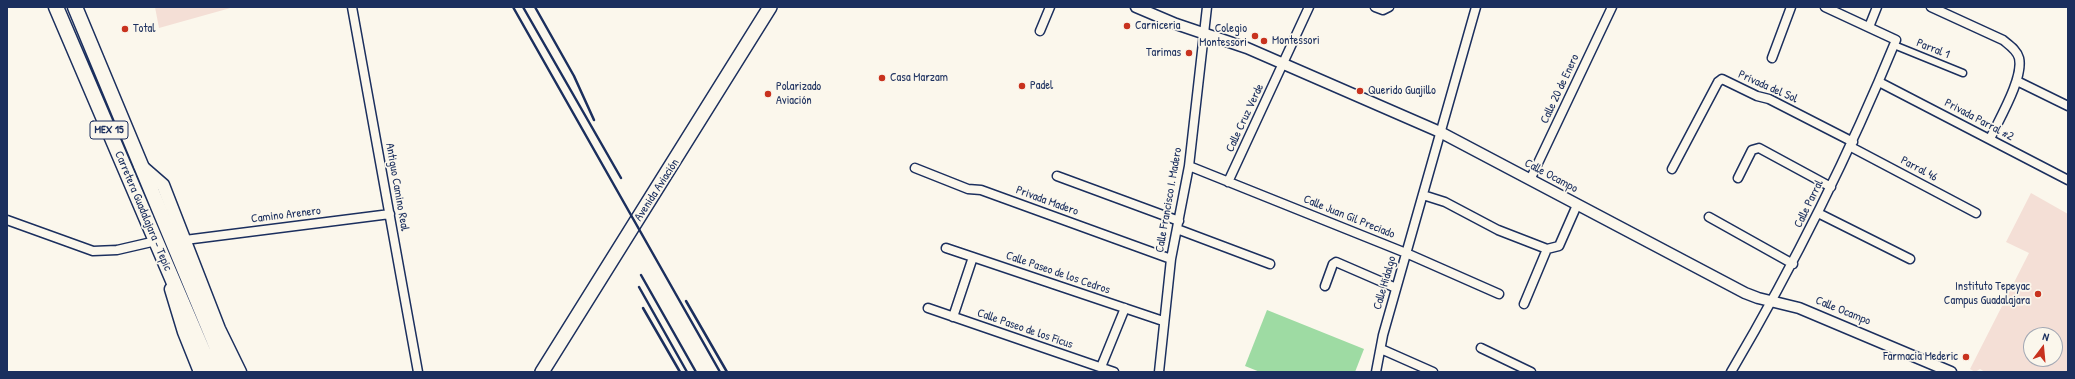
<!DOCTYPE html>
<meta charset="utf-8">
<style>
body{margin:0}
#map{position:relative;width:2075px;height:379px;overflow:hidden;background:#fbf7ec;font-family:"Patrick Hand",sans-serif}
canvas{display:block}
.frame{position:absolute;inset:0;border:8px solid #1b2f5e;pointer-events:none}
.north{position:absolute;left:2023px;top:327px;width:40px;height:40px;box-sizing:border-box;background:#fbf7ec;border:1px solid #a1a7b3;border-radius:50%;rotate:16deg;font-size:11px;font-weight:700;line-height:16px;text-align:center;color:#1b2f5e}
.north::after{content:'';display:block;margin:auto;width:14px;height:18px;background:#c8321e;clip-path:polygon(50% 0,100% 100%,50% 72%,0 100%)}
</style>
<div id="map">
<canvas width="2075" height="379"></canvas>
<div class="frame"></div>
<div class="north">N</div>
</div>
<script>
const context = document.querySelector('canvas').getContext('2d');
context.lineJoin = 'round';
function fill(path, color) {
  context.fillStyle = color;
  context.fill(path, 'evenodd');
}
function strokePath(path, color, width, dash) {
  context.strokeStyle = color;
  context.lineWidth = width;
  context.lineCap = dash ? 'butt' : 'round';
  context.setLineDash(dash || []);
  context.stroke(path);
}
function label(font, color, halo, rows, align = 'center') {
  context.font = font + ' "Patrick Hand",sans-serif';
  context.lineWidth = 3.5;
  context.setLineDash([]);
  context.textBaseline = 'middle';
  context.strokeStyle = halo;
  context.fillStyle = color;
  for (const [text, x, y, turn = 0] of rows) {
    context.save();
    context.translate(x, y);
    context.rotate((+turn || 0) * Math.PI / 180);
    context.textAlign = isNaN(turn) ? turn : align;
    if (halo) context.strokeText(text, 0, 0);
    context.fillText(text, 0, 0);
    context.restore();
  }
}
const built = new Path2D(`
 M155,7h79l-75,21z
 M2031,193l37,21v158h-83l-5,-3 -5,3 -5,-3 59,-116 -23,-11zM2031,335h24v24h-24z`);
const green = new Path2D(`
 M1267,310l97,39 -9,23h-95l-15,-6z`);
const pedestrian = new Path2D(`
 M1894,45l69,28`);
const minor = new Path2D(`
 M352,7l66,365
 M1375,7l8,3 6,-3
 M1931,7l72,33c6,5 14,10 16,18 5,20 -21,63 -29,81
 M1869,27l8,-20
 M1040,31l10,-24
 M1772,58l19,-51
 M2017,81l51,25
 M1879,82l189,98
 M1851,147l125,66
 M1189,166l217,87 93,41
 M915,168l53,21 13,1 190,69
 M1672,169l46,-87 4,-3 35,17 12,3 84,43
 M1057,176l122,45
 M1738,178l14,-28 7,-2 72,39
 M1530,180l82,-173
 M1228,182l81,-175
 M1423,195l22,7 53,28 49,19
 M1818,213l92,46
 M1709,217l84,47
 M7,220l86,31 24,-1 39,-9
 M1177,229l93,35
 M185,240l205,-26
 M946,248l217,73
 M1325,286l8,-22 3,-2 60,26
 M1524,304l23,-55 12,-3 18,-41
 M928,308l186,64
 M953,317l20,-60
 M1481,348l50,24
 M1381,349l52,23
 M1101,367l24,-59
 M1159,372l12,-113 18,-93 18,-159
 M1376,372l7,-37 93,-328
 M1731,372c63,-107 118,-217 165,-332l-71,-33`);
const tertiary = new Path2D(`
 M1136,7l40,17 71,24 193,84 305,161 13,5 41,10 152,64`);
const secondary = new Path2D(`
 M140,165l23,20 56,144 21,43
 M171,289l13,43 16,40`);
const primary = new Path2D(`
 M542,372l228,-365`);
const trunk = new Path2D(`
 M56,7l156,365
 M75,7l152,365`);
const rail = new Path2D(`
 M513,7l207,365
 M523,7l98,171
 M535,7l39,69 20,44
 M641,275l55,97
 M639,287l48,85
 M686,301l41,71
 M643,308l37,64`);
const markers = [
 [1127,26,4,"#c8321e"],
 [125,29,4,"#c8321e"],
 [1255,36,4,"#c8321e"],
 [1264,41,4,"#c8321e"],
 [1189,53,4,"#c8321e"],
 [882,78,4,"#c8321e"],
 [1022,86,4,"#c8321e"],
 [1360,91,4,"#c8321e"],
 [768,94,4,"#c8321e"],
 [2038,294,4,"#c8321e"],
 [1966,357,4,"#c8321e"]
];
const shields = [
 [109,130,38]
];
const shieldNames = [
 ["MEX 15",109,130]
];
const poiNames = [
 ["Carniceria",1135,26],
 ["Total",133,29],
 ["Colegio",1247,29,"right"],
 ["Montessori",1247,43,"right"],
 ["Montessori",1272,41],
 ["Tarimas",1181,53,"right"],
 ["Casa Marzam",890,78],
 ["Padel",1030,86],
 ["Polarizado",776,87],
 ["Aviación",776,101],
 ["Querido Guajillo",1368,91],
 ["Instituto Tepeyac",2030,287,"right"],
 ["Campus Guadalajara",2030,301,"right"],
 ["Farmacia Mederic",1958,357,"right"]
];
const streetNames = [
 ["Parral 1",1933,49,22],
 ["Privada del Sol",1768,87,24],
 ["Calle 20 de Enero",1560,89,-65],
 ["Calle Cruz Verde",1245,118,-65],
 ["Privada Parral #2",1979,120,28],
 ["Parral 46",1919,169,28],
 ["Calle Ocampo",1551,176,28],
 ["Antiguo Camino Real",397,187,80],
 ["Avenida Aviación",657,190,-57],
 ["Calle Francisco I. Madero",1169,200,-80],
 ["Privada Madero",1047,201,20],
 ["Calle Parral",1809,204,-64],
 ["Carretera Guadalajara - Tepic",143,211,67],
 ["Camino Arenero",286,215,-7],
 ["Calle Juan Gil Preciado",1349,217,22],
 ["Calle Paseo de los Cedros",1058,273,19],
 ["Calle Hidalgo",1385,283,-74],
 ["Calle Ocampo",1843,311,22],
 ["Calle Paseo de los Ficus",1025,329,19]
];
fill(built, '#f4dfd6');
fill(green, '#9edba3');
strokePath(pedestrian, '#1b2f5e', 9);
strokePath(minor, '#1b2f5e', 11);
strokePath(tertiary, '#1b2f5e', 13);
strokePath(secondary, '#1b2f5e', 15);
strokePath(primary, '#1b2f5e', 16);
strokePath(trunk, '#1b2f5e', 17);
strokePath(pedestrian, '#fbf7ec', 6);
strokePath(minor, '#fbf7ec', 8);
strokePath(tertiary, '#fbf7ec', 10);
strokePath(secondary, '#fbf7ec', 12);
strokePath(primary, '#fbf7ec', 13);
strokePath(trunk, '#fbf7ec', 14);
strokePath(rail, '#1b2f5e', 2.5);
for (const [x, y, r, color] of markers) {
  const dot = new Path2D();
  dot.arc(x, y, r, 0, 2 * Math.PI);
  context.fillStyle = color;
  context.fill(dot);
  strokePath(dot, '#fbf7ec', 1.5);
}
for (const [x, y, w] of shields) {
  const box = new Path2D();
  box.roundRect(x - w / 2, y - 9, w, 18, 3);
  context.fillStyle = '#fbf7ec';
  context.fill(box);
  strokePath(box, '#1b2f5e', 1);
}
label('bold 11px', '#1b2f5e', null, shieldNames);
label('12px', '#1b2f5e', '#fbf7ec', poiNames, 'left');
label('12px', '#1b2f5e', '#fbf7ec', streetNames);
</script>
